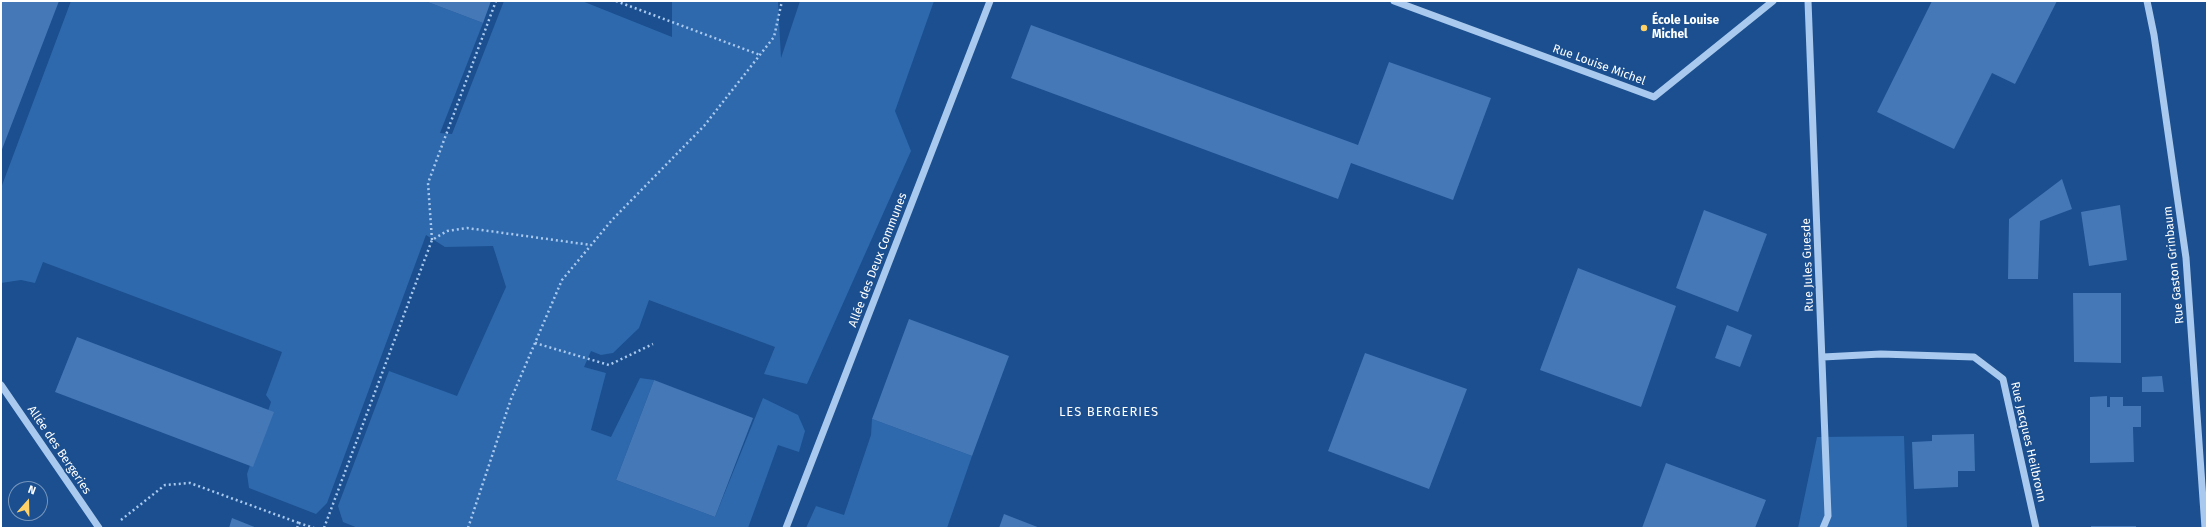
<!DOCTYPE html>
<meta charset="utf-8">
<style>
body{margin:0}
#map{position:relative;width:2208px;height:529px;overflow:hidden;background:#1b4f8f;font-family:"Fira Sans",sans-serif}
canvas{display:block}
.frame{position:absolute;inset:0;border:2px solid #fff;pointer-events:none}
.north{position:absolute;left:8px;top:481px;width:40px;height:40px;box-sizing:border-box;background:#1b4f8f;border:1px solid #7695bc;border-radius:50%;rotate:20deg;font-size:11px;font-weight:700;line-height:16px;text-align:center;color:#fff}
.north::after{content:'';display:block;margin:auto;width:14px;height:18px;background:#ffd166;clip-path:polygon(50% 0,100% 100%,50% 72%,0 100%)}
</style>
<div id="map">
<canvas width="2208" height="529"></canvas>
<div class="frame"></div>
<div class="north">N</div>
</div>
<script>
const context = document.querySelector('canvas').getContext('2d');
context.lineJoin = 'round';
function fill(path, color) {
  context.fillStyle = color;
  context.fill(path, 'evenodd');
}
function strokePath(path, color, width, dash) {
  context.strokeStyle = color;
  context.lineWidth = width;
  context.lineCap = dash ? 'butt' : 'round';
  context.setLineDash(dash || []);
  context.stroke(path);
}
function label(font, color, halo, rows, align = 'center') {
  context.font = font + ' "Fira Sans",sans-serif';
  context.lineWidth = 3.5;
  context.setLineDash([]);
  context.textBaseline = 'middle';
  context.strokeStyle = halo;
  context.fillStyle = color;
  for (const [text, x, y, turn = 0] of rows) {
    context.save();
    context.translate(x, y);
    context.rotate((+turn || 0) * Math.PI / 180);
    context.textAlign = isNaN(turn) ? turn : align;
    if (halo) context.strokeText(text, 0, 0);
    context.fillText(text, 0, 0);
    context.restore();
  }
}
const green = new Path2D(`
 M71,1h354l58,22 -43,110 12,1 52,-133h78l90,36v-36h106l3,57 19,-57h134l-39,110 16,40 -104,233 -43,-10 11,-27 -126,-47 -10,28 -26,25 -12,2 -10,-4 -7,16 22,6 -15,57 20,7 29,-59 14,2 -38,100 99,37 48,-119 35,17 7,16 -6,21 -21,-7 -30,83h-390l-15,-6 -5,-16 51,-135 68,25 49,-109 -13,-41 -48,1 -19,-12 -99,268 -11,11 -67,-26 -2,-14 24,-72 -5,-7 16,-43 -239,-90 -8,21 -14,-3 -20,3v-95z
 M872,419l100,37 -25,72h-141l10,-22 28,9 27,-80z
 M1904,436l3,92h-109l19,-91z`);
const building = new Path2D(`
 M1,1h58l-58,151z
 M425,1h66l-8,22z
 M1932,1h125l-42,83 -23,-11 -38,76 -77,-37z
 M1031,25l327,120 31,-83 102,36 -38,102 -102,-37 -13,36 -327,-121z
 M2062,179l10,30 -32,12 -2,58h-30l1,-60z
 M2120,205l7,55 -38,6 -8,-54z
 M1704,210l63,24 -29,78 -62,-24z
 M1578,268l98,38 -35,101 -101,-37z
 M2073,293h48v70l-47,-1z
 M909,319l100,37 -37,100 -100,-37z
 M1727,325l25,10 -12,32 -25,-9z
 M77,337l197,75 -21,55 -198,-75z
 M1365,353l102,36 -38,100 -101,-38z
 M2162,376l2,16h-22v-15z
 M654,380l99,38 -38,99 -99,-37z
 M2107,396v11h3v-10h13v9h18v21h-8l1,35 -44,1v-66z
 M1974,434l1,37h-17v16l-44,2 -2,-47 20,-1v-6z
 M1666,463l100,37 -11,28h-113z
 M1004,514l36,14h-41z
 M232,518l25,10h-28z
 M2091,526h45v2h-45z`);
const path = new Path2D(`
 M616,1l144,54
 M432,240l-4,-57 68,-182
 M535,343l74,22 44,-21
 M121,520l44,-35 25,-2 109,40
 M297,528l2,-5 15,5
 M324,528l108,-288 15,-9 20,-3 124,17
 M468,528l43,-129 51,-119 50,-60 92,-94 70,-89 8,-36`);
const minor = new Path2D(`
 M1394,1l260,96 119,-96
 M1808,1l20,515 -5,12
 M2147,1l7,34 32,223 19,270
 M1823,357l58,-3 93,3 29,22 33,149
 M1,385l98,143
 M786,528l204,-527`);
const markers = [
 [1644,28,4,"#ffd166"]
];
const poiNames = [
 ["École Louise",1652,21],
 ["Michel",1652,35]
];
const streetNames = [
 ["Rue Louise Michel",1599,65,20],
 ["Allée des Deux Communes",878,260,-69],
 ["Rue Jules Guesde",1808,265,-92],
 ["Rue Gaston Grinbaum",2174,265,-96],
 ["Rue Jacques Heilbronn",2028,442,77],
 ["Allée des Bergeries",59,450,56]
];
const neighbourhoodNames = [
 ["LES BERGERIES",1109,412]
];
fill(green, '#2e69ad');
fill(building, '#4478b7');
strokePath(path, '#a9c9ee', 2.5, [2, 3]);
strokePath(minor, '#a9c9ee', 7);
for (const [x, y, r, color] of markers) {
  const dot = new Path2D();
  dot.arc(x, y, r, 0, 2 * Math.PI);
  context.fillStyle = color;
  context.fill(dot);
  strokePath(dot, '#1b4f8f', 1.5);
}
label('bold 12px', '#fff', '#1b4f8f', poiNames, 'left');
label('12px', '#fff', '#1b4f8f', streetNames);
context.letterSpacing = '1px';
label('13px', '#fff', '#1b4f8f', neighbourhoodNames);
context.letterSpacing = '0px';
</script>
